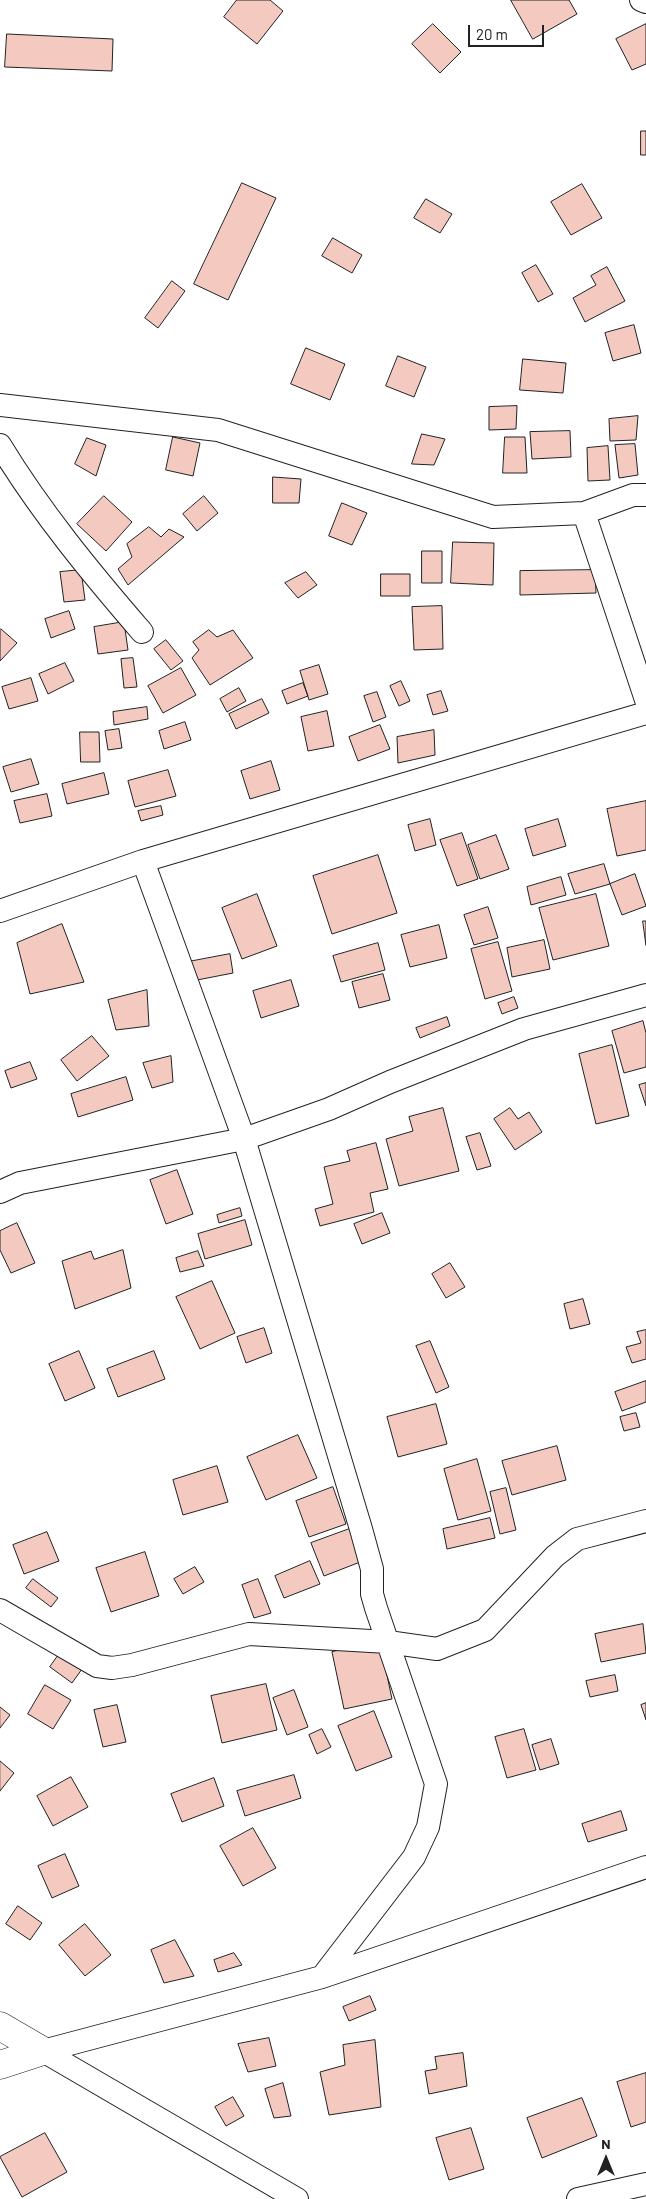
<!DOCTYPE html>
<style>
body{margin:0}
#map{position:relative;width:646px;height:2199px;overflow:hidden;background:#fff;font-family:Barlow,sans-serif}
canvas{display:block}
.north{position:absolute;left:581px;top:2134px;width:50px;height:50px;-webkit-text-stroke:4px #fff;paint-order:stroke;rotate:0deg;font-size:14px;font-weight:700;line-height:20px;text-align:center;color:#222}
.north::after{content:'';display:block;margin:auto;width:18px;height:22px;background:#222;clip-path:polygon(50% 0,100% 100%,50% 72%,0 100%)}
.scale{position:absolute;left:468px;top:25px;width:76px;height:22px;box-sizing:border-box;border:2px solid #222;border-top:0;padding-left:6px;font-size:15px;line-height:18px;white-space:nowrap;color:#222;-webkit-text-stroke:4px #fff;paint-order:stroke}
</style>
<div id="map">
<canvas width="646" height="2199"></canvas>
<div class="north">N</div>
<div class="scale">20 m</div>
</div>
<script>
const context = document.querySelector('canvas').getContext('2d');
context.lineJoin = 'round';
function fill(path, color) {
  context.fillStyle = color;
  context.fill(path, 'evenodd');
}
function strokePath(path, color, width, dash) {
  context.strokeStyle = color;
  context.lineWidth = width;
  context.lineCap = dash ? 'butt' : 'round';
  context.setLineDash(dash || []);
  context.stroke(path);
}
const building = new Path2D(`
 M237,0h33l13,11 -26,33 -33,-27z
 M511,0h58l8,14 -44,25z
 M433,24l28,28 -21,21 -28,-29z
 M646,24v40l-14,6 -16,-31z
 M7,34l106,5 -1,32 -107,-4z
 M641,131h5v24h-5z
 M242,183l34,15 -48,102 -34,-16z
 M582,184l20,34 -31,17 -20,-33z
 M426,199l26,15 -12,19 -26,-15z
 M333,238l29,17 -10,18 -30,-17z
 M536,265l17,29 -15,8 -16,-29z
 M607,267l18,34 -40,21 -12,-24 23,-13 -5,-9z
 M172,281l13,10 -27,37 -13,-10z
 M634,325l7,28 -28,8 -8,-28z
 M306,348l39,16 -15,36 -39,-16z
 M398,356l28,11 -12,30 -28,-11z
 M523,359l43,4 -3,30 -43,-3z
 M517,406l-1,23 -27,1v-23z
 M638,416l-2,24 -26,1 -1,-22z
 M570,431l1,26 -39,2 -2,-27z
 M422,434l23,5 -11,26 -22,-1z
 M173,437l27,6 -7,33 -27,-6z
 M505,437h20l2,36h-24z
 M87,438l19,7 -10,31 -21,-12z
 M635,444l3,31 -19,3 -4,-33z
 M608,446l2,34 -22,1 -1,-33z
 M273,477l28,2 -2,24h-26z
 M104,496l28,26 -26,29 -29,-27z
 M204,496l14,17 -21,18 -14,-17z
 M342,503l25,10 -15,32 -23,-9z
 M149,527l12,10 8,-8 15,8 -56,48 -10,-16 14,-12 -5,-13z
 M453,542l41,1 -1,42 -42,-2z
 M422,551h20v32h-20z
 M81,570l4,30 -21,2 -4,-30z
 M595,570l1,23 -76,2v-24z
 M306,572l11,13 -19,13 -13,-15z
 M381,574h29v22h-29z
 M442,606l1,43 -29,1 -2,-43z
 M69,611l6,18 -24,9 -6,-19z
 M124,622l4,28 -30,4 -4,-27z
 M1,629l16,14 -17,18v-31z
 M209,630l8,7 16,-7 20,28 -43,27 -18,-27 7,-8 -6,-8z
 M166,640l17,21 -12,9 -17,-21z
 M133,658l4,29 -13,1 -3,-29z
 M65,663l9,18 -26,13 -9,-20z
 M319,665l9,29 -19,6 -9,-29z
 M181,668l15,27 -33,18 -15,-27z
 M31,678l7,23 -29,8 -7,-22z
 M401,681l9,20 -11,5 -9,-20z
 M303,683l5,13 -21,8 -5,-13z
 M239,688l7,13 -19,11 -7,-13z
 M441,691l7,20 -15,4 -6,-20z
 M377,692l9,25 -13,5 -9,-26z
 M262,699l7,14 -33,16 -7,-15z
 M147,707l1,12 -34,6 -1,-13z
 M327,711l7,35 -26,5 -7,-34z
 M185,722l6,18 -27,9 -5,-18z
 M380,725l10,24 -32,12 -9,-24z
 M119,729l3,19 -14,2 -3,-19z
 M434,730l1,25 -37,8 -1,-26z
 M80,732h19l1,30h-19z
 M31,759l8,25 -28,8 -8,-25z
 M271,761l9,29 -30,9 -9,-28z
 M168,770l8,26 -41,11 -7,-26z
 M104,773l5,21 -42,10 -5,-20z
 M47,794l5,22 -32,7 -6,-22z
 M646,801v49l-29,6 -10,-47z
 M161,806l2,9 -22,6 -3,-10z
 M430,819l6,26 -21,6 -7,-26z
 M558,819l8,27 -33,10 -8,-27z
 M462,833l16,46 -21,7 -17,-46z
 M496,835l13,34 -29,10 -12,-34z
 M378,855l19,58 -65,21 -19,-58z
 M604,864l6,20 -35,10 -7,-20z
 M635,874l11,32 -24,9 -12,-31z
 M561,877l5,18 -35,10 -4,-18z
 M257,894l20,52 -35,13 -20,-51z
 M596,894l13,52 -56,14 -14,-52z
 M488,907l10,31 -24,7 -10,-30z
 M643,921h3v24z
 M62,924l22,58 -54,12 -13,-51z
 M439,925l8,33 -37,9 -9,-32z
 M544,940l6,29 -38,8 -5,-29z
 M498,942l14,49 -27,8 -14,-50z
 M378,943l7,27 -44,12 -8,-26z
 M230,954l3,19 -41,8 -4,-19z
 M383,974l7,26 -31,8 -7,-26z
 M291,980l8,26 -38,12 -8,-27z
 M147,990l2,36 -33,4 -8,-30z
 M514,997l4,11 -16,6 -4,-11z
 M447,1017l3,9 -30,12 -4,-10z
 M643,1021l3,12v34l-22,6 -12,-42z
 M92,1036l17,20 -32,25 -16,-21z
 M612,1045l17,71 -33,8 -17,-70z
 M171,1056l2,26 -21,6 -9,-25z
 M30,1062l7,17 -26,9 -6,-17z
 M126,1077l7,23 -55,17 -7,-23z
 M646,1083v23l-7,-21z
 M443,1108l16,63 -60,15 -13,-47 27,-8 -4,-14z
 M510,1108l8,11 11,-7 13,20 -27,18 -21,-31z
 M480,1133l11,33 -14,4 -11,-33z
 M376,1143l12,46 -18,4 4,19 -54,14 -5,-17 18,-5 -9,-37 26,-6 -3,-10z
 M177,1170l16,44 -27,10 -16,-44z
 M240,1208l2,8 -23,7 -2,-8z
 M382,1213l8,20 -28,11 -8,-20z
 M245,1220l7,25 -47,14 -7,-25z
 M17,1223l18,40 -24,10 -11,-23v-19z
 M123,1250l8,38 -56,21 -13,-48 29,-10 3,8z
 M198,1251l6,15 -24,6 -4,-14z
 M450,1263l15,24 -19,11 -14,-24z
 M212,1281l23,52 -35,16 -24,-52z
 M583,1299l7,25 -20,5 -6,-25z
 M264,1328l8,25 -26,10 -9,-26z
 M646,1330v29l-14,4 -6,-16 15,-4 -4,-11z
 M430,1341l19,46 -13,6 -20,-47z
 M79,1351l16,37 -30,13 -16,-37z
 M154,1351l11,28 -47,18 -11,-28z
 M646,1381v21l-24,9 -7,-19z
 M436,1404l11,40 -49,13 -11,-40z
 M636,1413l4,14 -16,4 -4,-14z
 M298,1435l19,43 -51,22 -19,-43z
 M557,1446l9,34 -54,15 -10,-34z
 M477,1459l14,52 -33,9 -14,-51z
 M217,1466l11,36 -45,13 -10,-35z
 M333,1487l13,37 -37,13 -13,-36z
 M506,1488l10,42 -16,4 -10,-42z
 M490,1518l5,20 -48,11 -4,-20z
 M355,1527l13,32 -44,17 -13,-33z
 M47,1532l12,29 -35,13 -11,-29z
 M145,1552l14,44 -48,16 -15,-44z
 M310,1561l10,23 -36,14 -9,-22z
 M195,1567l9,15 -21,12 -9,-15z
 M33,1579l25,19 -7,9 -25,-19z
 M258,1579l13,34 -17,5 -12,-33z
 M643,1624l3,29 -45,9 -6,-28z
 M380,1642l12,57 -48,10 -12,-57z
 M60,1653l22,16 -10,14 -22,-16z
 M615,1675l3,16 -28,6 -4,-16z
 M266,1684l11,46 -55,13 -11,-47z
 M45,1685l26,15 -18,29 -25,-15z
 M294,1690l14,37 -21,8 -14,-37z
 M646,1703v17l-5,-15z
 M117,1705l9,37 -23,5 -9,-37z
 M0,1707l10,8 -10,13z
 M374,1711l18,46 -36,14 -18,-45z
 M322,1729l9,18 -14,7 -8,-19z
 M524,1729l12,41 -29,8 -12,-41z
 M551,1739l8,25 -19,6 -8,-25z
 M0,1761l14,12 -14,18z
 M294,1775l7,23 -56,18 -8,-25z
 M71,1777l17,30 -35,19 -16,-30z
 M214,1778l10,28 -42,16 -11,-28z
 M621,1811l6,19 -39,12 -6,-18z
 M253,1828l23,40 -33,18 -23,-40z
 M65,1854l14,32 -27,12 -14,-32z
 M18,1906l24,17 -12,17 -24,-16z
 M85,1924l26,31 -26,21 -26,-31z
 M175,1940l19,36 -30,7 -13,-33z
 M234,1953l8,12 -24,7 -4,-12z
 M370,1996l6,14 -27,11 -6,-14z
 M269,2038l7,28 -28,6 -10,-28z
 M375,2040l6,67 -52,8 -9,-43 25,-7 -2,-20z
 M463,2053l4,33 -38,8 -4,-23 12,-2 -2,-12z
 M646,2073v49l-15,5 -14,-45z
 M283,2083l8,33 -17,2 -9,-29z
 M233,2097l11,19 -18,10 -11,-19z
 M582,2098l15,38 -55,22 -15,-40z
 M471,2128l13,41 -35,11 -13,-42z
 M45,2133l22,39 -45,25 -22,-40z`);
const minor = new Path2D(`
 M641,0l5,2
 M0,405l218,25 275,87 91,-4 62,187
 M0,445c40,66 91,128 142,187
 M584,513l49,-18h13
 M143,861l101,278 117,390 11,40v25l4,14 60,176 -8,43 -14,30 -92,120
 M0,911l143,-50 503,-148
 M0,1192l20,-9 224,-44 85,-30 61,-27 134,-53 122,-34
 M0,1610l97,56 15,2 20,-3 117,-31 139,8 49,7 48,-19 70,-74 22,-17 69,-18
 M43,2051l279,-74 324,-110
 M43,2051l254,148
 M578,2199l68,-15`);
const tertiary = new Path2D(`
 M0,2026l43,25
 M0,2065l43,-14`);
fill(building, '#f3c9c0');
strokePath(building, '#222', 1);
strokePath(minor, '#222', 24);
strokePath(tertiary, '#222', 29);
strokePath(minor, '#fff', 22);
strokePath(tertiary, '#fff', 28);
</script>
